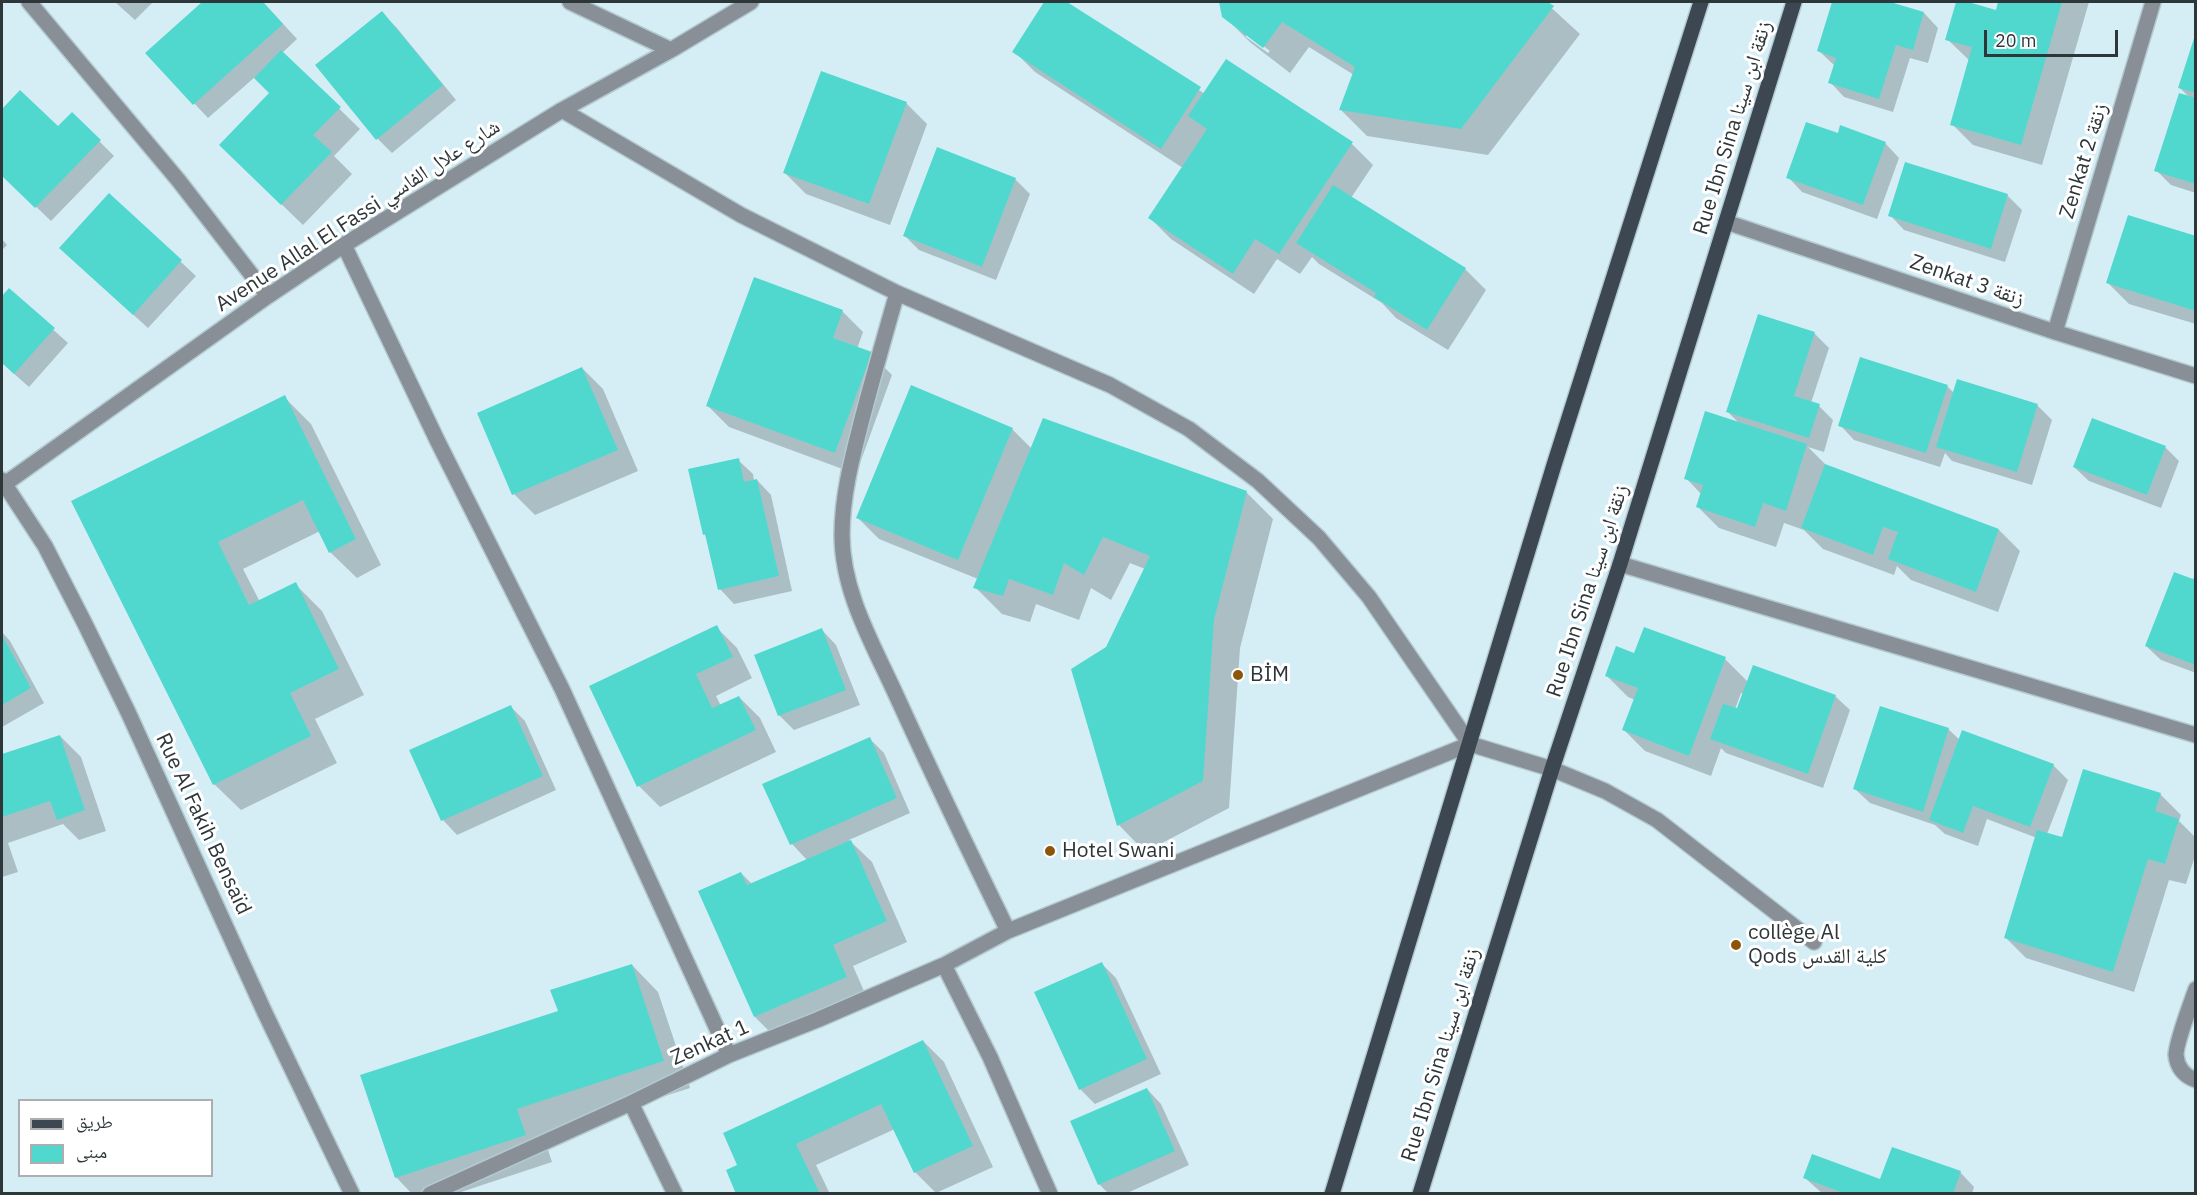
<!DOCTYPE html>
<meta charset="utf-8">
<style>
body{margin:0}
#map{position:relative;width:2197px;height:1195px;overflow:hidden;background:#d5eef6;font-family:"IBM Plex Sans","Noto Naskh Arabic",sans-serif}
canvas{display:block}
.frame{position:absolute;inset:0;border:3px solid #2d3639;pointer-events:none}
.legend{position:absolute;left:18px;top:1099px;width:195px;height:78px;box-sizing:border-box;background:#fff;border:2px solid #abafb0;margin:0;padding:8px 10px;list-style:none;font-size:18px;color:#2d3639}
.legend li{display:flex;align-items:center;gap:12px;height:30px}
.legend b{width:30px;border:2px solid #abafb0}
.scale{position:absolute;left:1984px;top:30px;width:134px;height:27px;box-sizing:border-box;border:3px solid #2d3639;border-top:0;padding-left:8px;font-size:18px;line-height:21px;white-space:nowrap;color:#2d3639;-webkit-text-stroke:4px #fff;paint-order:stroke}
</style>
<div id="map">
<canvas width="2197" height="1195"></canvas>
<div class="frame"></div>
<ul class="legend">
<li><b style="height:8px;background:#3c4752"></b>طريق</li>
<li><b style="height:16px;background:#51d8ce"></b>مبنى</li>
</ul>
<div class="scale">20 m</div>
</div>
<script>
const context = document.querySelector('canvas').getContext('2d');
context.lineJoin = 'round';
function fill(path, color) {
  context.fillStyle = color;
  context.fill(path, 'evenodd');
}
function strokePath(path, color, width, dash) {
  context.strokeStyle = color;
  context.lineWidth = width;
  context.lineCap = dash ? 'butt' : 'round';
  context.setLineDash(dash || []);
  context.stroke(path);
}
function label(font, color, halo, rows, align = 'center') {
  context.font = font + ' "IBM Plex Sans","Noto Naskh Arabic",sans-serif';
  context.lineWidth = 6;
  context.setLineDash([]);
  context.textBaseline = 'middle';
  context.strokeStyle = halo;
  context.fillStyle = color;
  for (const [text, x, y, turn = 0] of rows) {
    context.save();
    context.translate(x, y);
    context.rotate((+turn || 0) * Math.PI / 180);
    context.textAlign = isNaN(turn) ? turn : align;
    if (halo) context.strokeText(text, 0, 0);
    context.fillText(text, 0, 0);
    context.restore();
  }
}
const shadow = new Path2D(`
 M115,2h38l-18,18z
 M205,2h58l34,37 -15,14 78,76 -26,27 18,18 -49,51 -61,-59 29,-73 -16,-16 -47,41 -61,-65z
 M1046,2h18l141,92 22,-33 125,83 21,21 -22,33 114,71 21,21 -38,60 -52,-32 -14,-15 -63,-39 -7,-7 -12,17 -23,-15 -23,35 -83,-55 -21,-21 33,-50 -148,-96 -21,-21z
 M1220,2h325l35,32 -92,121 -121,-19 -26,-26 13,-35 -45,-28 -19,26 -39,-30 -27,-27zM1246,33l24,18 -2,2 -22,-16z
 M1834,2h51l39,11 14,15 -10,35 -18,-5 -17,54 -49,-15 -14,-15 5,-16 -16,-15z
 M1957,2l40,10 3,-10h89l-47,163 -69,-20 -21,-21 18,-63 -23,-22z
 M382,13l14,14 60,73 -64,53 -14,-14 -61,-73z
 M2196,38v155l-25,-8 -15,-15 34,-72 -11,-11z
 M20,92l38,36 14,-14 42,42 -63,65 -49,-47v-63z
 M906,103l21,21 -37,101 -84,-31 -21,-21z
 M1839,135l46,8 14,15 -22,61 -75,-27 -14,-15z
 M1015,179l15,15 -34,86 -77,-30 -15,-15z
 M109,195l87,81 -48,52 -73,-66z
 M2007,195l15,15 -17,52 -101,-32 -14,-15z
 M2196,238v86l-67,-20 -21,-21z
 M2,239l5,6 -5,5z
 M9,290l59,53 -39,44 -27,-24v-64z
 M842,311l21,21 -6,17 14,5 21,21 -36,99 -127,-47 -21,-21z
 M1814,333l15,15 -18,55 8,3 14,14 -9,32 -16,-5 20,20 171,63 21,21 -22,61 -87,-32 -14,-14 -3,9 -71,-26 -19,-19 -20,-7 -8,24 -57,-19 -21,-21 4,-12 -16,-17 54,-54 -12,-12z
 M582,368l21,21 35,82 -103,44 -21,-21z
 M1947,386l7,7 83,12 15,15 -20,65 -80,-24 -7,-8 -5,14 -86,-27 -14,-15z
 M284,397l27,27 70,141 -24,13 -27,-26 -10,-21 -77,38 17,33 35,-18 27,27 42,84 -49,24 22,44 -96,47 -27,-26 -141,-282z
 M1012,429l20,20 214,43 27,27 -33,129 -11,160 -84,44 -26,-27 -12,-177 38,-79 -15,-6 -19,37 -20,-12 -12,32 -43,-16 -6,18 -28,-8 -27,-27 3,-8 -99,-40 -21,-21z
 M2165,447l14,14 -18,47 -72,-27 -15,-14z
 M738,460l15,14 1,7 3,-1 14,15 21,96 -58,13 -14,-15 -12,-51 -4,-4z
 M2196,578v95l-35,-13 -15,-14z
 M716,627l21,21 15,30 -36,18 5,10 18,-9 21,21 16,34 -116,55 -21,-21z
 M822,630l14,15 24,60 -66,25 -15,-15z
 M2,632l8,9 34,62 -42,24z
 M1725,659l23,23 87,14 15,14 -27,78 -97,-35 -5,-5 -10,28 -66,-25 -21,-21 11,-30 -7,-3 -21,-21zM1741,693l3,1 -6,16 -3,-1z
 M511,707l14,14 31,69 -99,45 -14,-15z
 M1948,729l12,11 93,25 15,15 -21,54 16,5 97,-45 21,21 -2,6 17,17v15l-10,31 -17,-4 -35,112 -108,-34 -21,-21 32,-99 -50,-19 -9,27 -33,-12 -10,-9 -65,-22 -15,-14z
 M60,736l21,21 25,74 -27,9 -16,-16 -55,19 10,29 -16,5v-121z
 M869,738l15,15 26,60 -61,27 23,22 35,80 -54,24 14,32 -91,40 -21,-21 -55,-126 41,-18 11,11 55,-24 -15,-16 -28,-59z
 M1102,964l14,14 45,96 -66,30 -15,-15z
 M632,965l26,27 32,96 -147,47 9,27 -97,32h-43l-16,-17 163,-165z
 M923,1041l21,21 49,105 -57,26 -21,-21 -20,-43 -79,36 14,29h-92l1,-28z
 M1147,1089l14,15 28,61 -64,29h-16l-10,-10z
 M1960,1172l14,15 -2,7h-149l-18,-16 76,3z`);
const building = new Path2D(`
 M202,2h61l20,22 -90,81 -48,-52z
 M1044,2h23l134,85 -40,62 -149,-97z
 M1219,2h329l6,4 -93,123 -122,-19 16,-43 -73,-45 -19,26 -41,-31z
 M1832,2h58l34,10 -11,38 -17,-5 -17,54 -51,-16 8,-25 -19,-7z
 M1956,2h12l28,8 2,-8h64l-41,143 -71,-20 22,-78 -27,-7z
 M382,11l61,74 -67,55 -61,-75z
 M2195,35h1v58l-18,-5z
 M281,50l60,57 -28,28 19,17 -51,53 -62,-60 50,-52 -15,-15z
 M1226,59l127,83 -74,112 -24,-15 -22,35 -85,-56 59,-89 -19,-13z
 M821,71l86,31 -38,102 -86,-31z
 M20,90l38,36 14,-14 29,28 -66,68 -33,-32v-67z
 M2179,93l17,5v86l-42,-13z
 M1806,122l32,11 2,-8 46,17 -23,63 -77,-27z
 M937,147l79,31 -34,89 -79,-31z
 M1905,162l103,32 -17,55 -103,-33z
 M1333,185l133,83 -39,62 -53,-33 2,-4 -80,-50z
 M109,193l73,67 -49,55 -74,-67z
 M2128,215l68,21v75l-90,-28z
 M754,277l89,33 -10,28 39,14 -37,101 -129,-47z
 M9,288l46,40 -41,46 -12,-11v-67z
 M1758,314l57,18 -21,64 26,8 -11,34 -83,-26z
 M1860,357l88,28 -22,68 -88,-27z
 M582,367l36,83 -106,45 -35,-82z
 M1957,379l81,25 -21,68 -81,-25z
 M911,385l102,43 -55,132 -102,-42z
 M285,395l71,144 -27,14 -26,-53 -85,42 31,63 47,-23 43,87 -49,24 21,43 -98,49 -142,-284z
 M1705,411l102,33 -21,67 -23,-8 -8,24 -59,-20 7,-22 -19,-6z
 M1043,418l204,73 -33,129 -11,161 -86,45 -46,-157 35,-22 44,-91 -47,-19 -19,38 -20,-12 -11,32 -44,-16 -6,17 -30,-8z
 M2092,418l74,28 -19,49 -74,-28z
 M739,458l5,24 13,-3 22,97 -61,14 -13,-56 -2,1 -15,-66z
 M1825,464l174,65 -23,63 -88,-33 10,-27 -15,-5 -10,28 -72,-27z
 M2174,572l19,7 3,-5v91l-51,-19z
 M717,625l16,32 -37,17 16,34 27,-12 17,34 -119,57 -48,-101z
 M1644,627l82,30 -37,99 -67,-26 16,-42 -33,-12 11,-30 18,7z
 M822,628l24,62 -68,26 -24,-61z
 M2,635l29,53 -29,17z
 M1753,665l83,30 -28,79 -98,-35 13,-35 14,4z
 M511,705l32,71 -102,45 -32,-71z
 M1880,706l69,22 -26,84 -70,-23z
 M1962,730l92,34 -24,63 -57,-21 -10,27 -34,-13z
 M60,735l25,75 -28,10 -7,-19 -48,16v-63z
 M870,737l27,61 -107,47 -28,-61z
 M2083,769l78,24 -6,18 24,8 -14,45 -17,-5 -35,113 -109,-34 33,-108 25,7z
 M851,840l36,81 -54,24 14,32 -93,40 -56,-126 43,-19 6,13z
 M1102,962l45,97 -68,31 -45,-98z
 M632,964l32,97 -147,48 9,26 -131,43 -35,-103 198,-64 -8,-21z
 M923,1040l50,106 -59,27 -33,-69 -85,40 24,50h-84l-10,-24 11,-5 -14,-32z
 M1147,1088l28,63 -77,34 -28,-64z
 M1892,1147l69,24 -8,23h-107l-43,-16 9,-24 68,25z`);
const minor = new Path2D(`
 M29,2l150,179 89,115
 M570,2l101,48
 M562,110l179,105 156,78 213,92 79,44 69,52 61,57 50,59 101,147 82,25 53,22 52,29 157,122
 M1726,222l329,110 141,44
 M344,245l93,195 125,249 167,366
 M897,293c-12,42 -24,84 -35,126 -10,39 -20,77 -20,116 0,58 32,111 55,162 36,79 73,156 111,234
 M2055,332l98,-330
 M2,480l43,66 40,78 43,88 137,301 87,181
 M2,486l266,-190 76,-51 218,-135 109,-60 80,-48
 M1620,564l576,171
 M944,965l46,92 60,137
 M2196,989c-5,14 -20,54 -20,66 1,12 8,21 20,25
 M631,1103l44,91
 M430,1194l201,-91 98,-48 88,-35 127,-55 64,-34 462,-187`);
const major = new Path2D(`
 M1332,1194l222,-729 147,-463
 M1420,1194l132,-425 68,-205 174,-562`);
const markers = [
 [1238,675,6,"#8c5507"],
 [1050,851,6,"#8c5507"],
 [1736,945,6,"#8c5507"]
];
const streetNames = [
 ["Rue Ibn Sina زنقة ابن سينا",1733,128,-73],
 ["Zenkat 2 زنقة",2084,161,-73],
 ["Avenue Allal El Fassi شارع علال الفاسي",358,216,-33],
 ["Zenkat 3 زنقة",1967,281,19],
 ["Rue Ibn Sina زنقة ابن سينا",1588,591,-72],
 ["Rue Al Fakih Bensaïd",203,824,65],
 ["Zenkat 1",710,1043,-24],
 ["Rue Ibn Sina زنقة ابن سينا",1441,1055,-73]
];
const poiNames = [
 ["BİM",1250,675],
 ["Hotel Swani",1062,851],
 ["collège Al",1748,933],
 ["Qods كلية القدس",1748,957]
];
fill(shadow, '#0003');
fill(building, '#51d8ce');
strokePath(minor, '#b3c9d0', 18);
strokePath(major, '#b3c9d0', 18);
strokePath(minor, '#898f96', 15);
strokePath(major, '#3c4752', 15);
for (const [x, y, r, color] of markers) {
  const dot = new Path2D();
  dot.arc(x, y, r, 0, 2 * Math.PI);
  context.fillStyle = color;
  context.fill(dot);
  strokePath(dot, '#fff', 2);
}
label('21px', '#2d3639', '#fff', streetNames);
label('21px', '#2d3639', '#fff', poiNames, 'left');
</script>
